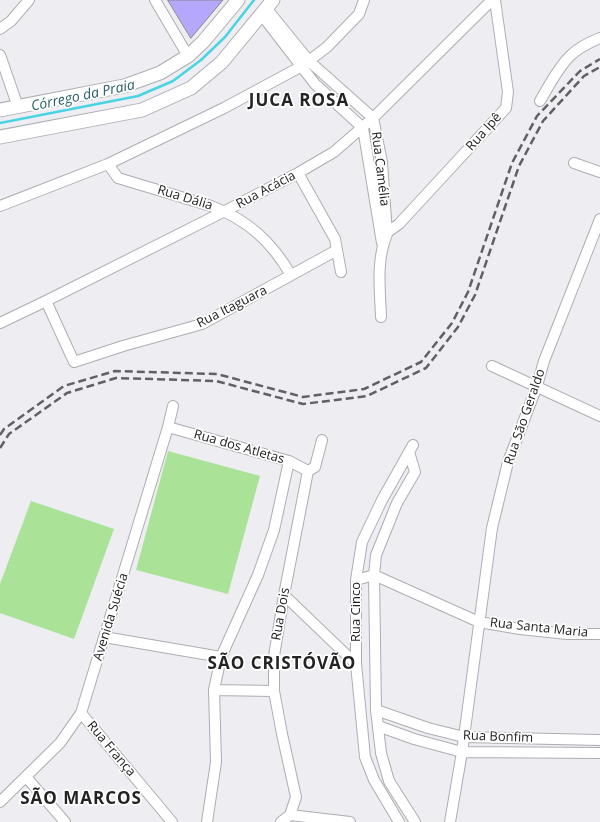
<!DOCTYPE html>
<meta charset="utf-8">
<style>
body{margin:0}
canvas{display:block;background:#ededf2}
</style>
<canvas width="600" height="822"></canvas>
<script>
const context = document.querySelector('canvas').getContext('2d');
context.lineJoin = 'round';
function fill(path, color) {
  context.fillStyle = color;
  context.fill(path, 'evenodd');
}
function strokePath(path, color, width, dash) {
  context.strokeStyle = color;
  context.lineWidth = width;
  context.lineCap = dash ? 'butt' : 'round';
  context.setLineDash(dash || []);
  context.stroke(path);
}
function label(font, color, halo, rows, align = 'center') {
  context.font = font + ' "Open Sans",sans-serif';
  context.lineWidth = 3.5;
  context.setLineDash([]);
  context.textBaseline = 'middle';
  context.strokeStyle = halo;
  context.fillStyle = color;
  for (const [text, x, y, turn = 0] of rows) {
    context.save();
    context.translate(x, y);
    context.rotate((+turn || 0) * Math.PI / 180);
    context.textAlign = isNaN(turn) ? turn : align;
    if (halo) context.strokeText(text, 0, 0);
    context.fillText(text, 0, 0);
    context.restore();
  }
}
const green = new Path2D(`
 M168,451l92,25 -32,118 -92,-24z
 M31,501l83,28 -40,110 -74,-26v-29z`);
const stream = new Path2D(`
 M0,123l138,-27 35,-15 28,-21 24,-23 29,-37`);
const building = new Path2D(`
 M168,0h55l-32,38z`);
const minor = new Path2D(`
 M155,0l33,56
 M266,8l43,53 64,57 9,44 5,72c-11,26 -7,56 -6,83
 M261,14l54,70 48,44 19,115
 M0,29l11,-8 18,-21
 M0,55l18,52
 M540,101c9,-15 17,-32 30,-45 8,-8 20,-14 30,-18
 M574,163l26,9
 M108,164l10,14 93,28c37,14 60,35 80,69
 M298,173l37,66 6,33
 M0,206l108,-42 116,-56 78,-42 25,-19 32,-33 5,-14
 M382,236l17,-12 107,-116 2,-16 -13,-92
 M46,301l28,61 49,-16 79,-22 135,-74
 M0,323l46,-22 179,-90 73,-38 36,-21 39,-34 119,-118
 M492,366l108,50
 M168,427l121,34 19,10
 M409,452l6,20 -18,31 -21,52 -2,20 2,135 5,43 8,28 26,41
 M356,580l18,-5 105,47 41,7 47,5h33
 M284,595l72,69
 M104,637l117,20
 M214,690l60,1
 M376,710l52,18 36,9 136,3
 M81,713l91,109
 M378,726l36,13 48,13 138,1
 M26,777l39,45
 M0,802l60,-59 21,-30 87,-286 5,-21
 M290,815l6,-18 -14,-63 -8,-43v-35l10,-61 24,-124 7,-4 7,-27
 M290,815l60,7
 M207,822l9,-60 -2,-72 7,-33 37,-82 16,-45 15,-69
 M281,822l9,-7
 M399,822l-25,-42 -9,-23 -9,-93v-84l6,-38 20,-42 31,-55
 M450,822l12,-70 30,-224 16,-66 29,-76 7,-25 56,-142`);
const major = new Path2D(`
 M0,110l124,-24 36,-13 28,-17 15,-14 35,-42
 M0,137l142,-27 49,-22 31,-26 51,-62`);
const rail = new Path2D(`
 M0,435l4,-6 60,-43 51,-15 102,3 86,23 61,-8 57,-27 31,-39 16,-31 44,-129 25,-47 43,-45 20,-12
 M0,448l9,-14 58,-41 49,-15 100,3 87,23 64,-8 59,-28 32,-41 17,-32 44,-129 24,-45 41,-45 16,-9`);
const streetNames = [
 ["Rua Ipê",484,132,-48],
 ["Rua Camélia",380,169,83],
 ["Rua Acácia",266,190,-28],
 ["Rua Dália",185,198,17],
 ["Rua Itaguara",232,307,-27],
 ["Rua São Geraldo",525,417,-71],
 ["Rua dos Atletas",239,447,16],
 ["Rua Cinco",356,612,-90],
 ["Rua Dois",281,614,-80],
 ["Avenida Suécia",111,617,-73],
 ["Rua Santa Maria",539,628,6],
 ["Rua Bonfim",498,737,2],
 ["Rua França",111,749,50]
];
const waterNames = [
 ["Córrego da Praia",83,96,-12]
];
const districtNames = [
 ["JUCA ROSA",299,101],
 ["SÃO CRISTÓVÃO",282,664],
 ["SÃO MARCOS",81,799]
];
fill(green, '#aae398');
strokePath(stream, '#49d4e4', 2.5);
fill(building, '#b5a8fc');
strokePath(building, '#86868a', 1);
strokePath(minor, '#adadb2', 12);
strokePath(major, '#adadb2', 15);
strokePath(minor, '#fff', 10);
strokePath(major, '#fff', 13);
strokePath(rail, '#616164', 2.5, [8, 4]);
label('13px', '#232324', '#fff', streetNames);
label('italic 14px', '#265f66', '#fff', waterNames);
context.letterSpacing = '1px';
label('bold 17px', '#232324', '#fff', districtNames);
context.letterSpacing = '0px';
</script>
